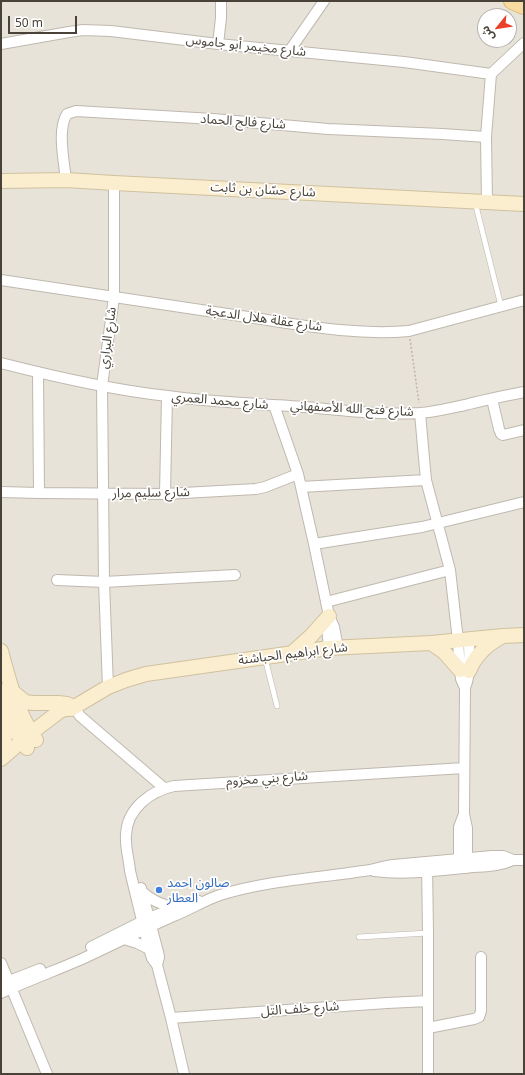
<!DOCTYPE html>
<meta charset="utf-8">
<style>
body{margin:0}
#map{position:relative;width:525px;height:1075px;overflow:hidden;background:#f4f1eb;font-family:"Noto Sans","Noto Sans Arabic",sans-serif}
canvas{display:block}
.frame{position:absolute;inset:0;border:2px solid #484239;pointer-events:none}
.north{position:absolute;left:477px;top:8px;width:40px;height:40px;box-sizing:border-box;background:#fff;border:1px solid #b6b3b0;border-radius:50%;rotate:240deg;font-size:11px;font-weight:700;line-height:16px;text-align:center;color:#484239}
.north::after{content:'';display:block;margin:auto;width:14px;height:18px;background:#eb412b;clip-path:polygon(50% 0,100% 100%,50% 72%,0 100%)}
.scale{position:absolute;left:8px;top:16px;width:69px;height:18px;box-sizing:border-box;border:2px solid #484239;border-top:0;padding-left:5px;font-size:12px;line-height:14px;white-space:nowrap;color:#484239;-webkit-text-stroke:3px #fff;paint-order:stroke}
</style>
<div id="map">
<canvas width="525" height="1075"></canvas>
<div class="frame"></div>
<div class="north">ش</div>
<div class="scale">50 m</div>
</div>
<script>
const context = document.querySelector('canvas').getContext('2d');
context.lineJoin = 'round';
function fill(path, color) {
  context.fillStyle = color;
  context.fill(path, 'evenodd');
}
function strokePath(path, color, width, dash) {
  context.strokeStyle = color;
  context.lineWidth = width;
  context.lineCap = dash ? 'butt' : 'round';
  context.setLineDash(dash || []);
  context.stroke(path);
}
function label(font, color, halo, rows, align = 'center') {
  context.font = font + ' "Noto Sans","Noto Sans Arabic",sans-serif';
  context.lineWidth = 3.5;
  context.setLineDash([]);
  context.textBaseline = 'middle';
  context.strokeStyle = halo;
  context.fillStyle = color;
  for (const [text, x, y, turn = 0] of rows) {
    context.save();
    context.translate(x, y);
    context.rotate((+turn || 0) * Math.PI / 180);
    context.textAlign = isNaN(turn) ? turn : align;
    if (halo) context.strokeText(text, 0, 0);
    context.fillText(text, 0, 0);
    context.restore();
  }
}
const residential = new Path2D(`
 M1,1h523v1073h-523zM485,16h24v24h-24z`);
const path = new Path2D(`
 M410,339l9,64`);
const lane = new Path2D(`
 M475,202l26,104
 M265,658l12,48
 M359,937l69,-4`);
const street = new Path2D(`
 M1,44l68,-12 14,-2 28,1 107,13 186,18 87,12
 M218,44l3,-26v-17
 M290,50l34,-49
 M66,180c-2,-19 -9,-51 1,-66l9,-3 137,8 115,10 114,5 44,3
 M487,202l-1,-65 5,-63 33,-31
 M1,280c80,12 160,24 240,36 55,8 112,20 168,15l115,-31
 M1,363c55,14 111,27 167,33 35,5 71,7 106,9l24,69 16,70 15,72 5,11 4,21
 M38,372l1,121
 M492,399l7,30 2,5 2,1 21,-5
 M274,405c49,2 97,11 146,8 15,-1 30,-5 45,-8 19,-5 39,-9 59,-13
 M420,413l3,34 3,33 24,90 8,71 2,29 1,9 4,9
 M301,487l125,-7
 M1,492l38,1 126,1 73,-4 18,-1 9,-2 33,-13
 M165,494l2,-98
 M314,544l108,-17 102,-25
 M57,580l47,2 131,-7
 M326,602l124,-32
 M329,616l-2,10 2,22
 M108,687l-4,-105 -2,-196 12,-89v-114
 M74,707l6,9 84,72
 M427,862l1,71v141
 M459,865v-38l5,-13
 M467,868v-40l-3,-14 1,-126c6,-15 4,-32 4,-48
 M374,871c30,4 61,0 90,-3 17,-2 34,-1 49,-8
 M141,888l17,64 1,5 -2,8
 M141,891c11,10 21,14 35,16
 M124,939l13,4 12,6
 M91,947l58,-29 33,-13 17,-4
 M1,963l46,111
 M1,986l8,-5 31,-12
 M1,993l11,-5c23,-10 47,-19 70,-29 32,-15 62,-30 94,-44 15,-6 29,-15 44,-20 49,-15 100,-17 150,-25l12,-3 11,-2 99,-9h11l10,4h11
 M171,1018l216,-15 41,-2
 M428,1028l46,-9 5,-2 2,-6v-54
 M184,1074l-13,-56 -14,-53 -5,-7 -3,-9 -19,-78c-1,-12 -5,-24 -4,-36 1,-27 25,-44 48,-49l290,-18`);
const secondary = new Path2D(`
 M1,181l65,-1 48,3 410,21
 M431,643l13,9 16,18
 M1,651c8,31 17,63 35,89
 M292,653l19,-17 18,-20
 M469,671c6,-15 17,-26 32,-34
 M1,691c6,22 12,38 26,57
 M13,692l12,10 8,1h25l9,1 7,3
 M1,752l5,-20v-17
 M1,759l30,-26 29,-22 5,-2h6l37,-22 18,-7 20,-6 183,-26 102,-5 72,-7 21,-1`);
const primary = new Path2D(`
 M512,1l12,5`);
const markers = [
 [159,890,4,"#3f7fe0"]
];
const streetNames = [
 ["شارع مخيمر أبو جاموس",246,46,6],
 ["شارع فالح الحماد",243,122,4],
 ["شارع حسّان بن ثابت",263,190,3],
 ["شارع عقلة هلال الدعجة",264,319,8],
 ["شارع البراري",108,338,-82],
 ["شارع محمد العمري",220,401,5],
 ["شارع فتح الله الأصفهاني",352,409,3],
 ["شارع سليم مرار",151,493,-1],
 ["شارع ابراهيم الحباشنة",293,654,-7],
 ["شارع بني مخزوم",267,779,-4],
 ["شارع خلف التل",300,1009,-4]
];
const shopNames = [
 ["صالون احمد",167,883],
 ["العطار",167,898]
];
fill(residential, '#e8e3d9');
strokePath(lane, '#bfb8ae', 6);
strokePath(street, '#bfb8ae', 12);
strokePath(secondary, '#d0c19e', 16);
strokePath(primary, '#dcb871', 18);
strokePath(path, '#c0b3a0', 1.5, [2, 2]);
strokePath(lane, '#fff', 5);
strokePath(street, '#fff', 10);
strokePath(secondary, '#fbeece', 14);
strokePath(primary, '#f7dba1', 16);
for (const [x, y, r, color] of markers) {
  const dot = new Path2D();
  dot.arc(x, y, r, 0, 2 * Math.PI);
  context.fillStyle = color;
  context.fill(dot);
  strokePath(dot, '#fff', 1.5);
}
label('13px', '#484239', '#fff', streetNames);
label('13px', '#366cbe', '#fff', shopNames, 'left');
</script>
